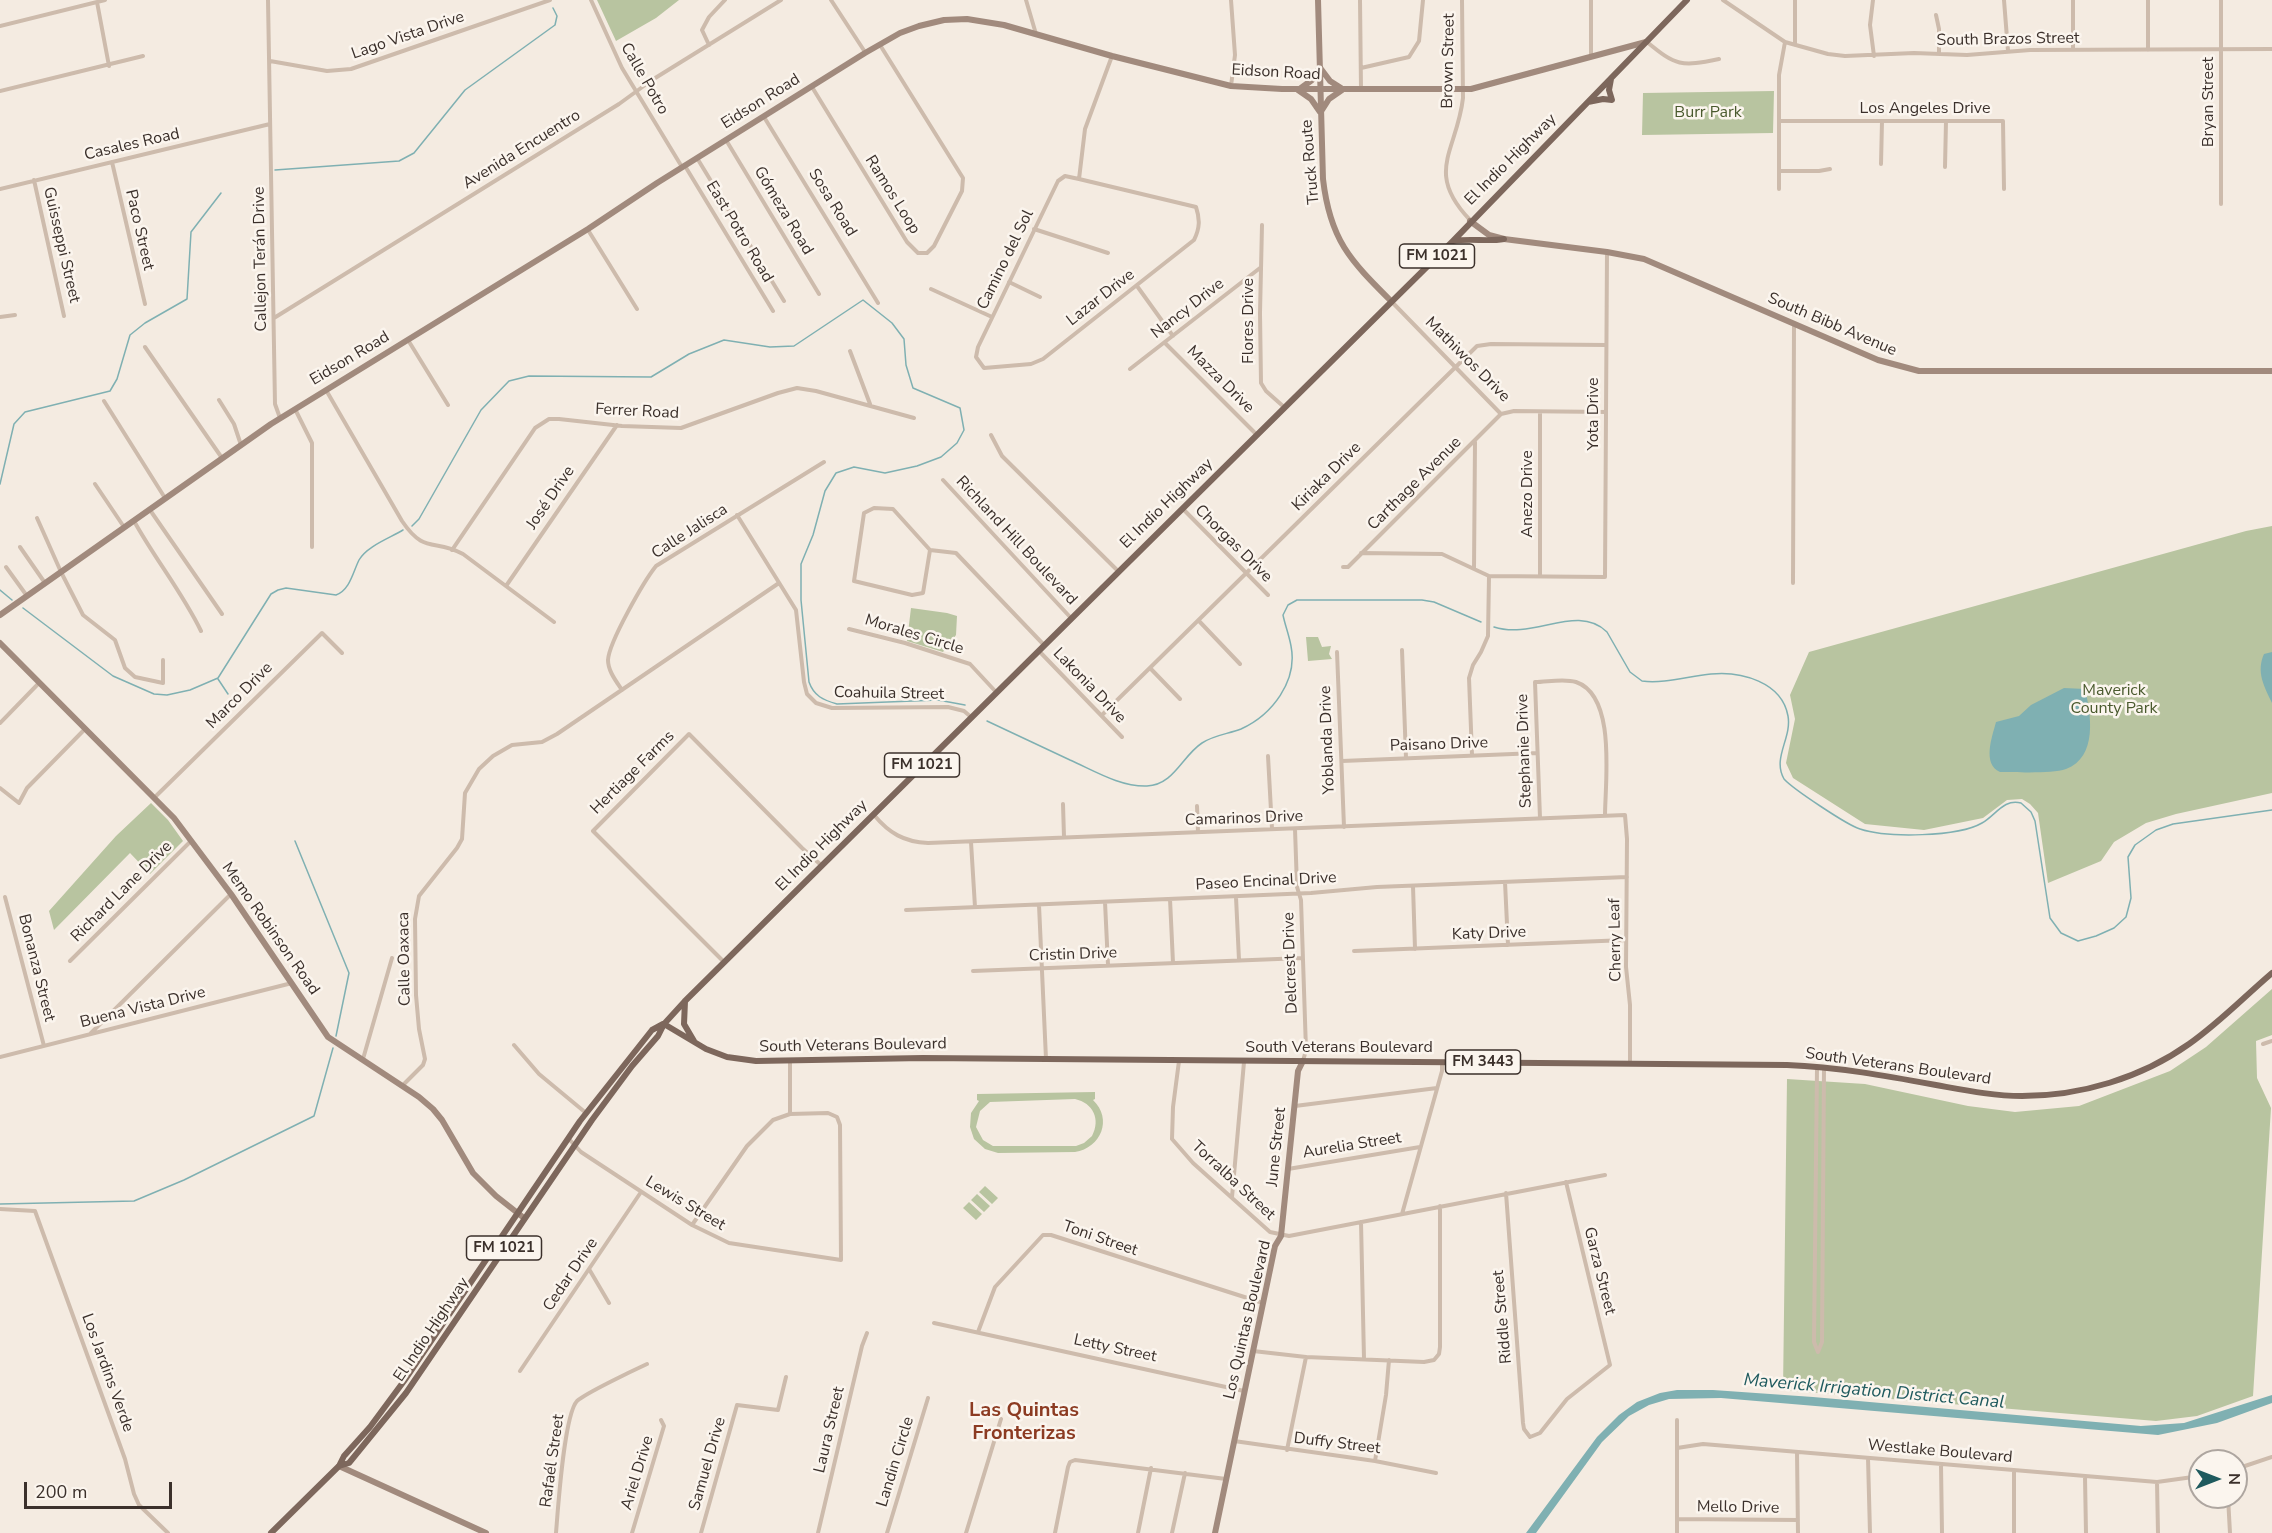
<!DOCTYPE html>
<meta charset="utf-8">
<style>
body{margin:0}
#map{position:relative;width:2272px;height:1533px;overflow:hidden;background:#f4ebe1;font-family:"Nunito Sans",sans-serif}
canvas{display:block}
.north{position:absolute;left:2188px;top:1449px;width:60px;height:60px;box-sizing:border-box;background:#fbf5ee;border:2px solid #aea6a0;border-radius:50%;rotate:90deg;font-size:16px;font-weight:700;line-height:24px;text-align:center;color:#3b302b}
.north::after{content:'';display:block;margin:auto;width:21px;height:27px;background:#1f5a5e;clip-path:polygon(50% 0,100% 100%,50% 72%,0 100%)}
.scale{position:absolute;left:24px;top:1482px;width:148px;height:27px;box-sizing:border-box;border:3px solid #3b302b;border-top:0;padding-left:8px;font-size:18px;line-height:21px;white-space:nowrap;color:#3b302b;-webkit-text-stroke:4px #fbf5ee;paint-order:stroke}
</style>
<div id="map">
<canvas width="2272" height="1533"></canvas>
<div class="north">N</div>
<div class="scale">200 m</div>
</div>
<script>
const context = document.querySelector('canvas').getContext('2d');
context.lineJoin = 'round';
function fill(path, color) {
  context.fillStyle = color;
  context.fill(path, 'evenodd');
}
function strokePath(path, color, width, dash) {
  context.strokeStyle = color;
  context.lineWidth = width;
  context.lineCap = dash ? 'butt' : 'round';
  context.setLineDash(dash || []);
  context.stroke(path);
}
function label(font, color, halo, rows, align = 'center') {
  context.font = font + ' "Nunito Sans",sans-serif';
  context.lineWidth = 5;
  context.setLineDash([]);
  context.textBaseline = 'middle';
  context.strokeStyle = halo;
  context.fillStyle = color;
  for (const [text, x, y, turn = 0] of rows) {
    context.save();
    context.translate(x, y);
    context.rotate((+turn || 0) * Math.PI / 180);
    context.textAlign = isNaN(turn) ? turn : align;
    if (halo) context.strokeText(text, 0, 0);
    context.fillText(text, 0, 0);
    context.restore();
  }
}
const green = new Path2D(`
 M597,0h82l-23,18 -40,23z
 M1774,91l-1,42 -131,2 1,-42z
 M2272,526v267l-96,21 -30,9 -32,19 -13,19 -53,22 -10,-70 -8,-9 -8,-5 -15,1 -24,18 -59,12 -59,-6 -72,-46 -7,-15 9,-44 -5,-24 19,-43 437,-121z
 M911,608l36,5 10,3 -1,19 -13,17 -36,-11z
 M1306,637h12l4,10 9,-1 -2,8 3,5 -24,2z
 M151,803l17,17 15,21 -33,33 -20,-21 -76,77 -5,-19 67,-75z
 M2272,989v46l-16,6 1,37 14,30 -18,288 -56,20 -41,5 -373,-31 4,-311 78,5 103,22 47,6 64,-6 91,-35 36,-24z
 M1095,1092v7l-2,1c20,19 8,48 -18,52l-77,1 -13,-4 -11,-10 -4,-12 1,-14 8,-12 -2,-1v-6zM1075,1099c18,4 26,20 17,37l-8,7 -8,3h-83l-10,-6 -7,-13 4,-16 10,-9z
 M985,1186l13,12 -6,6 -13,-12z
 M977,1194l13,12 -6,6 -13,-12z
 M969,1202l13,12 -6,6 -13,-12z`);
const water = new Path2D(`
 M2272,652v51c-8,-17 -16,-31 -8,-49z
 M2064,688l21,1c6,25 13,68 -19,80 -14,5 -50,3 -66,3 -18,-8 -8,-35 -4,-50l23,-6 12,-11z
 M1677,1390h36l100,7 328,29 43,-3 88,-28v8l-55,20 -59,12 -437,-37 -52,1 -20,6 -20,11 -27,26 -66,91h-10l71,-96 22,-22 18,-13 23,-9z`);
const stream = new Path2D(`
 M275,170l124,-9 15,-8 51,-63 90,-65 2,-9 -4,-8
 M0,484l14,-60 11,-12 85,-21 7,-12 13,-44 15,-12 42,-24 4,-67 30,-39
 M412,526l7,-7 62,-109 28,-29 20,-5 122,1 38,-23 35,-14 46,7 24,-1 69,-46 29,23 12,16 2,26 7,23 47,20 4,22 -7,13 -16,14 -24,9 -32,7 -31,-6 -18,6 -11,18 -12,44 -12,29v36l8,82c5,14 14,18 28,22l101,-4 27,5
 M0,590l12,10
 M23,608l90,68 41,18 13,1 23,-5 28,-12 53,-84 7,-4 8,-2 50,7c14,-5 17,-23 23,-35 8,-14 31,-22 44,-30
 M1494,627c40,13 83,-24 113,5l23,40 12,9c22,3 47,-5 69,-7 30,-3 71,8 77,42 4,22 -16,42 -4,63 9,10 63,46 76,50 27,9 98,8 122,-6 13,-7 22,-25 39,-20l10,9 4,9 15,97 11,15 17,8 18,-5 18,-8 12,-11 5,-19 -3,-41 7,-12 21,-15 17,-6 99,-14
 M218,679l10,15
 M987,721c28,13 55,26 83,39 23,10 50,27 77,26 27,-1 35,-30 55,-43 12,-8 26,-9 39,-14 31,-14 57,-48 50,-83 -2,-11 -6,-21 -8,-31l5,-10 9,-5h125l12,2 47,20
 M295,841l54,132 -13,63
 M0,1204l134,-3 50,-21 130,-64 19,-68`);
const street = new Path2D(`
 M268,0l7,404 5,14
 M591,0l31,68 60,99
 M831,0l34,52
 M1026,0l10,34
 M1360,0l1,89
 M1462,0l1,98c-6,53 -39,74 7,122
 M1591,0v56
 M1723,0l62,42 43,12 17,2 69,-3 53,2 63,-5 242,-1
 M1873,0l-3,25 4,31
 M2004,0l4,51
 M2073,0v50
 M2148,0v50
 M97,2l12,64
 M1936,15l3,14v25
 M0,26l105,-26
 M1647,42c29,24 34,25 72,17
 M709,45l-7,-15 7,-13 16,-17
 M1795,45v-45
 M270,61l57,10 24,-2 199,-69
 M1361,68l48,-11 10,-16 4,-41
 M1231,86l4,-31 -4,-55
 M812,87l95,155 11,11h9l7,-7 28,-55 1,-13 -83,-133
 M0,91l143,-35
 M764,117l114,186
 M1779,121h224l1,68
 M726,140l93,154
 M697,158l87,143
 M112,162l33,142
 M1881,164l1,-43
 M685,166l88,145
 M1945,167l1,-46
 M1779,171h40l11,-2
 M1079,179l117,28c4,12 4,21 -2,33l-151,119 -12,5 -47,4 -8,-11 2,-10 66,-137 14,-29 7,-5 14,3 6,-50 27,-73
 M34,180l30,136
 M0,189l270,-65
 M1779,189v-114l6,-33
 M2221,204v-204
 M1262,225l-2,88 1,70 5,8 18,16
 M1034,229l74,24
 M588,230l49,79
 M1009,282l31,15
 M1137,286l36,50
 M931,289l61,28
 M1391,301l110,113 13,-3 92,1
 M0,317l15,-2
 M274,318l345,-214 33,-24 129,-80
 M408,340l40,65
 M1165,343l92,92
 M145,347l77,111
 M850,351l20,53
 M1130,369l130,-101
 M326,390l76,131c23,34 32,17 61,33l91,68
 M219,400l15,24 7,21
 M104,401l61,97
 M295,409l17,34v104
 M991,435l11,21 116,115
 M943,480l128,138
 M95,484l29,43
 M1183,509l85,86
 M150,510l72,104
 M737,515l59,95 8,72 3,12 9,9 16,5 116,-1 16,4 7,6
 M37,518l24,54 22,43 32,25 10,28 10,9 28,6v-23
 M134,521c21,38 48,71 67,110
 M20,547l25,36
 M452,550l83,-122 14,-9h10l63,7 59,2 97,-35 19,-5 19,3 98,27
 M930,550l-7,43 -11,2 -58,-14 10,-68 10,-5 19,1 37,41 26,3 88,92
 M1361,553l81,1 47,22 116,1 2,-325
 M6,567l21,29
 M1343,567h5l153,-153
 M1474,569l1,-127
 M1540,576v-164
 M1793,583l1,-259
 M506,586l111,-161
 M1199,621l41,43
 M849,629l56,14 65,21 26,28
 M1402,650l4,108
 M1039,651l83,86
 M1337,652l7,175
 M1150,668l30,31
 M622,690c-6,-9 -14,-19 -14,-30 1,-18 36,-79 48,-94l168,-104
 M1102,715l375,-369 14,-2 115,1
 M0,723l39,-40
 M1472,755l-3,-77 4,-13 8,-13 7,-16 1,-60
 M1268,756l4,73
 M1342,761l195,-8
 M0,788l19,15 8,-15 58,-59
 M155,797l167,-164 20,20
 M1063,804l1,33
 M1197,806l1,26
 M874,815c15,18 30,27 54,28l697,-28 2,24 -1,128 4,38v58
 M1540,818l-5,-136c12,0 29,-4 41,0 41,14 29,100 29,134
 M1295,829l2,58 4,13 5,150 -3,11
 M971,842l4,65
 M1505,882l3,63
 M1413,886l2,63
 M5,897l39,149
 M1236,897l3,63
 M1170,899l3,64
 M1105,902l3,63
 M1039,905l7,154
 M906,910l405,-17 66,-6 250,-10
 M1354,951l272,-11
 M70,961l121,-120
 M724,962l-131,-131 96,-97 113,114 19,17
 M973,971l330,-13
 M90,1034l141,-140
 M2263,1044l9,-3
 M514,1045l25,29 47,39
 M0,1057l292,-74
 M363,1059l29,-101
 M1179,1061l-6,46 -1,32 21,24 77,69 19,4 316,-61
 M1817,1068l-3,274 4,10 4,-10 2,-275
 M402,1086l21,-21 2,-6 -6,-30 -3,-34 -1,-76 4,-23 38,-48 5,-9 3,-46 14,-24 14,-13 19,-11 30,-3 15,-8 222,-151
 M1295,1106l142,-18
 M790,1114v-53
 M568,1138l13,14 111,73 37,18 112,17 -1,-135 -3,-8 -9,-4 -38,1 -17,6 -26,26 -55,79
 M1288,1169l132,-22
 M1506,1193l17,230 1,6 6,8 10,-4 27,-34 43,-34 -44,-183
 M1232,1197l12,-135
 M0,1209l35,2 90,248 9,35 5,11 29,28
 M1402,1214l40,-143v-9
 M1361,1222l3,137
 M589,1269l20,34
 M934,1323l310,68
 M978,1332l17,-45 48,-52h8l212,68
 M1253,1351l53,6 118,5 10,-2 5,-6 1,-7v-141
 M520,1371l121,-179
 M1677,1420v113
 M1234,1441l141,20 61,12
 M1677,1448l26,-4 454,38 43,-6
 M1287,1450l19,-93
 M1797,1452l1,81
 M1868,1458l2,75
 M1375,1461l11,-66 3,-35
 M1941,1465l1,68
 M2236,1469l36,-12
 M2085,1477l1,56
 M2157,1482l1,51
 M2228,1497l2,36
 M1677,1519l121,1
 M556,1533c2,-24 8,-118 21,-132 9,-8 57,-31 70,-37
 M632,1533l32,-107 -3,-6
 M701,1533l36,-128 41,5 8,-33
 M818,1533l44,-187 5,-13
 M887,1533l41,-135
 M966,1533l35,-114
 M1055,1533l13,-66 2,-5 5,-2 151,19
 M1138,1533l13,-65
 M1172,1533l13,-60
 M2014,1533v-62`);
const secondary = new Path2D(`
 M1318,0l5,179c7,61 27,81 68,122
 M1321,69l9,12 11,7
 M1301,88l11,-8 8,-13
 M1298,90l13,9 9,13
 M1322,110l7,-11 13,-9
 M1470,221l19,14 15,4 103,13 37,7 234,101 41,11h353
 M0,615l271,-191 317,-195 69,-46 208,-130 35,-20 19,-7 25,-6 23,-1 37,6 108,31 119,30 51,3h189l175,-47
 M0,643l174,175 57,76 97,143 91,60 14,12 9,11 31,53 23,23 28,22
 M339,1466l147,67
 M1215,1533l60,-287 6,-10 17,-165 5,-10`);
const primary = new Path2D(`
 M1588,102l15,-3 9,1 -3,-10 2,-11
 M1453,241c18,-3 34,1 51,-2
 M685,1001l-1,23 10,17
 M664,1024l42,25 21,8 29,4 167,-3 864,7c51,2 100,11 149,20 28,5 57,11 86,11 59,0 119,-18 167,-52 30,-21 56,-48 83,-71
 M339,1466l10,-3 57,-70 186,-273 40,-54 26,-30 6,-12 21,-23 768,-760 234,-241
 M271,1533l68,-67 5,-10 26,-29 34,-46 176,-260 72,-91 11,-6`);
const shields = [
 [1437,256,75],
 [922,765,75],
 [1483,1062,75],
 [504,1248,75]
];
const shieldNames = [
 ["FM 1021",1437,256],
 ["FM 1021",922,765],
 ["FM 3443",1483,1062],
 ["FM 1021",504,1248]
];
const streetNames = [
 ["Lago Vista Drive",408,36,-19],
 ["South Brazos Street",2008,40,-1],
 ["Brown Street",1449,61,-89],
 ["Eidson Road",1276,73,3],
 ["Calle Potro",644,79,60],
 ["Eidson Road",761,102,-32],
 ["Bryan Street",2209,102,-90],
 ["Los Angeles Drive",1925,109],
 ["Casales Road",132,145,-13],
 ["Avenida Encuentro",522,150,-32],
 ["El Indio Highway",1511,160,-45],
 ["Truck Route",1311,162,-95],
 ["Ramos Loop",892,195,58],
 ["Sosa Road",832,203,58],
 ["Gómeza Road",783,211,59],
 ["Paco Street",139,230,77],
 ["East Potro Road",739,232,59],
 ["Guisseppi Street",61,245,77],
 ["Callejon Terán Drive",261,259,-91],
 ["Camino del Sol",1006,260,-64],
 ["Lazar Drive",1101,298,-38],
 ["Nancy Drive",1188,309,-38],
 ["Flores Drive",1249,321,-90],
 ["South Bibb Avenue",1832,325,23],
 ["Eidson Road",350,359,-31],
 ["Mathiwos Drive",1467,360,45],
 ["Mazza Drive",1220,380,45],
 ["Ferrer Road",637,412,3],
 ["Yota Drive",1594,414,-90],
 ["Kiriaka Drive",1327,477,-45],
 ["Carthage Avenue",1415,484,-45],
 ["Anezo Drive",1528,494,-90],
 ["José Drive",551,498,-56],
 ["El Indio Highway",1167,504,-44],
 ["Calle Jalisca",690,532,-33],
 ["Richland Hill Boulevard",1016,541,47],
 ["Chorgas Drive",1233,544,45],
 ["Morales Circle",914,635,17],
 ["Lakonia Drive",1089,686,46],
 ["Coahuila Street",889,694,1],
 ["Marco Drive",240,696,-45],
 ["Yoblanda Drive",1328,740,-92],
 ["Paisano Drive",1439,745,-2],
 ["Stephanie Drive",1525,751,-92],
 ["Hertiage Farms",633,773,-45],
 ["Camarinos Drive",1244,819,-2],
 ["El Indio Highway",822,846,-45],
 ["Paseo Encinal Drive",1266,882,-3],
 ["Richard Lane Drive",122,892,-45],
 ["Memo Robinson Road",270,929,55],
 ["Katy Drive",1489,934,-2],
 ["Cherry Leaf",1616,940,-91],
 ["Cristin Drive",1073,955,-2],
 ["Calle Oaxaca",405,959,-91],
 ["Delcrest Drive",1291,963,-92],
 ["Bonanza Street",36,968,76],
 ["Buena Vista Drive",143,1008,-14],
 ["South Veterans Boulevard",853,1046,-1],
 ["South Veterans Boulevard",1339,1048],
 ["South Veterans Boulevard",1898,1067,8],
 ["Aurelia Street",1352,1146,-9],
 ["June Street",1277,1147,-84],
 ["Torralba Street",1233,1181,43],
 ["Lewis Street",685,1204,31],
 ["Toni Street",1100,1239,19],
 ["Garza Street",1599,1271,76],
 ["Cedar Drive",571,1275,-56],
 ["Riddle Street",1503,1317,-95],
 ["Los Quintas Boulevard",1248,1320,-77],
 ["El Indio Highway",432,1330,-56],
 ["Letty Street",1115,1349,12],
 ["Los Jardins Verde",107,1373,70],
 ["Laura Street",830,1430,-77],
 ["Duffy Street",1337,1444,7],
 ["Westlake Boulevard",1940,1452,5],
 ["Rafaél Street",553,1461,-82],
 ["Landin Circle",896,1462,-73],
 ["Samuel Drive",708,1464,-74],
 ["Ariel Drive",638,1473,-73],
 ["Mello Drive",1738,1508,1]
];
const parkNames = [
 ["Burr Park",1708,113],
 ["Maverick",2114,691],
 ["County Park",2114,709]
];
const waterNames = [
 ["Maverick Irrigation District Canal",1874,1392,5]
];
const quarterNames = [
 ["Las Quintas",1024,1411],
 ["Fronterizas",1024,1434]
];
fill(green, '#b8c4a0');
fill(water, '#7fb0b2');
strokePath(stream, '#7fb0b2', 1.5);
strokePath(street, '#cdbbac', 4);
strokePath(secondary, '#a18a7d', 6);
strokePath(primary, '#7d675c', 6);
for (const [x, y, w] of shields) {
  const box = new Path2D();
  box.roundRect(x - w / 2, y - 12, w, 24, 4.5);
  context.fillStyle = '#fbf5ee';
  context.fill(box);
  strokePath(box, '#3b302b', 1.5);
}
label('bold 15px', '#3b302b', null, shieldNames);
label('16px', '#3b302b', '#fbf5ee', streetNames);
label('16px', '#4a5a2e', '#fbf5ee', parkNames);
label('italic 18px', '#1f5a5e', '#fbf5ee', waterNames);
label('bold 20px', '#8c3b22', '#fbf5ee', quarterNames);
</script>
